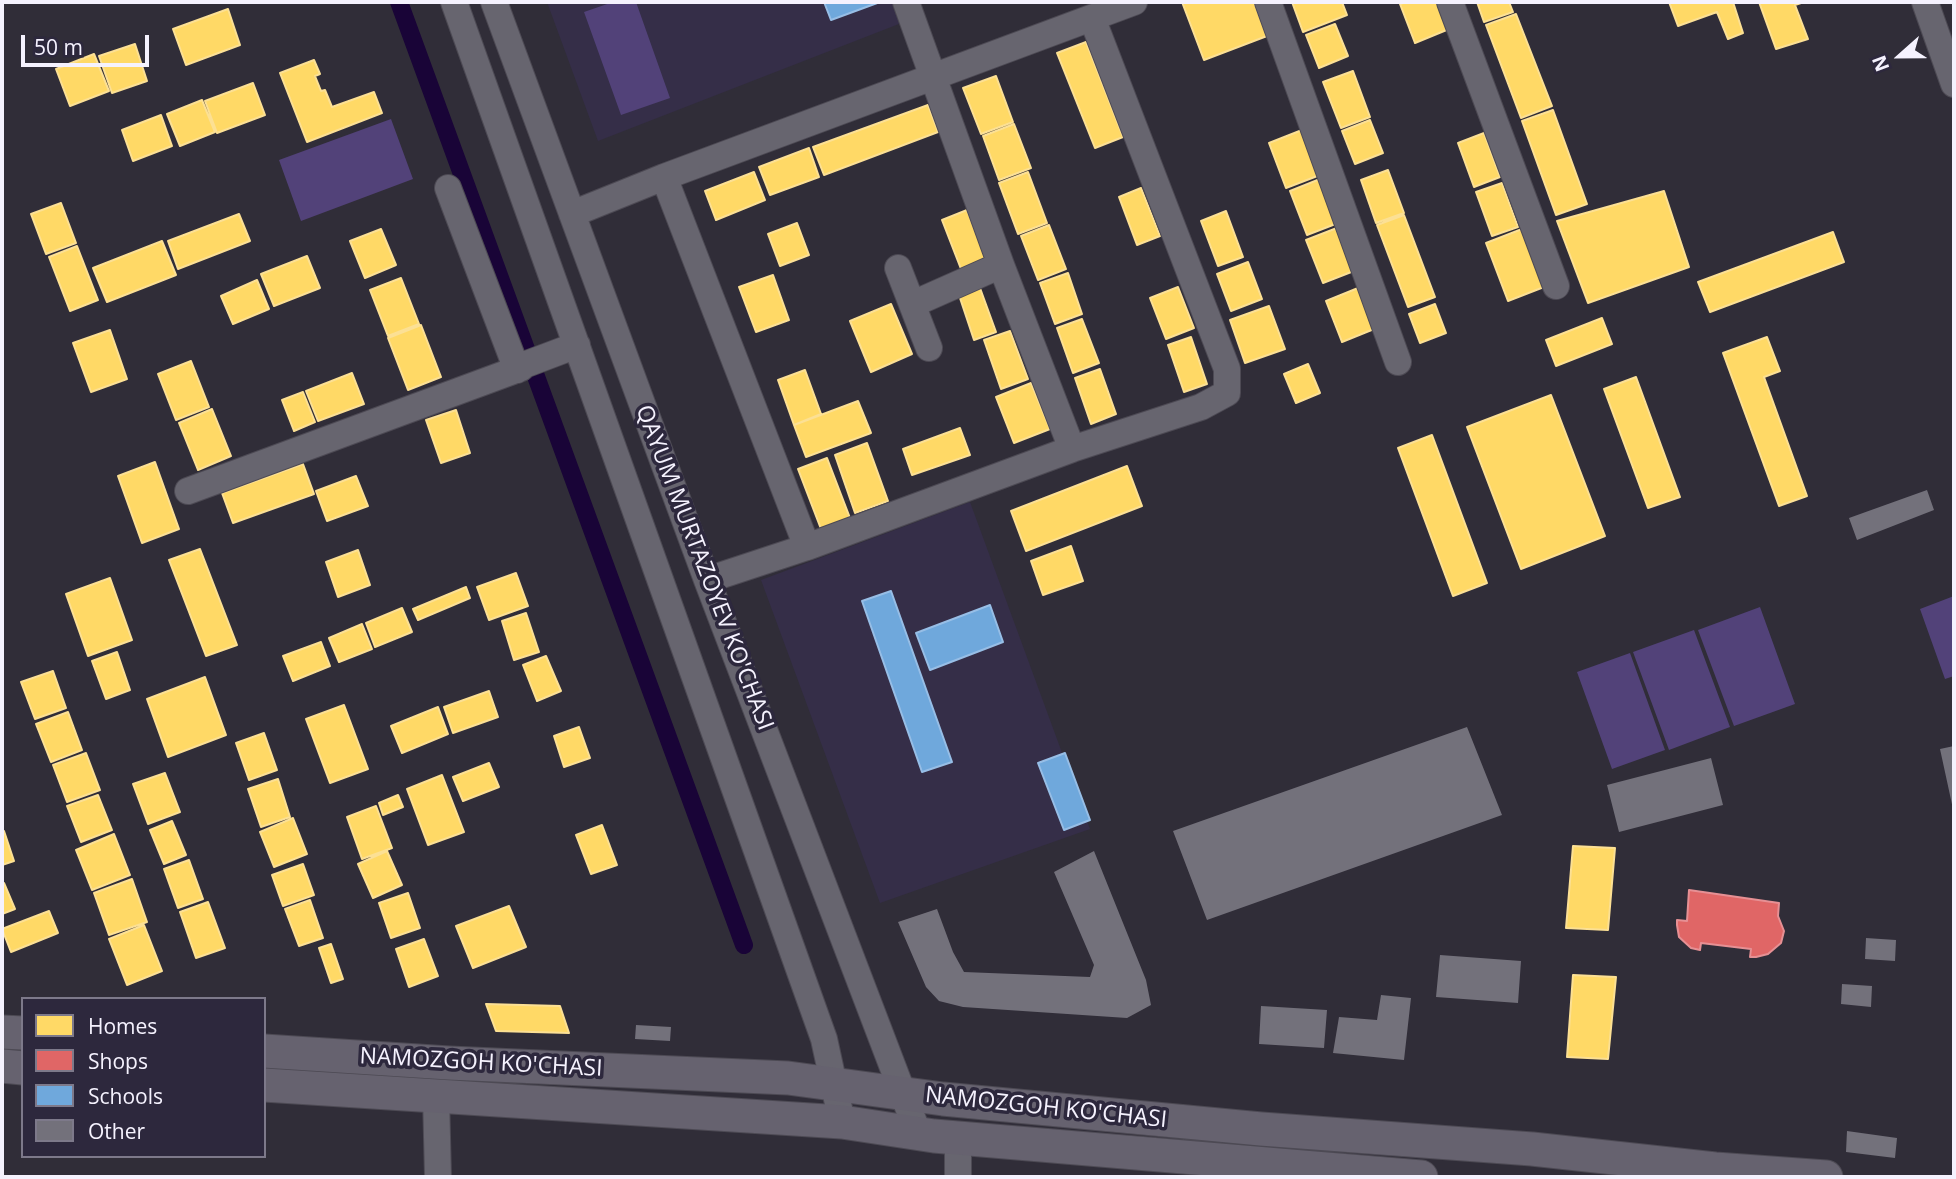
<!DOCTYPE html>
<style>
body{margin:0}
#map{position:relative;width:1956px;height:1179px;overflow:hidden;background:#302d38;font-family:"Open Sans",sans-serif}
canvas{display:block}
.frame{position:absolute;inset:0;border:4px solid #f5f2fe;pointer-events:none}
.legend{position:absolute;left:21px;top:997px;width:245px;height:161px;box-sizing:border-box;background:#2d283d;border:2px solid #7d798a;margin:0;padding:9px 12px;list-style:none;font-size:21px;color:#f5f2fe}
.legend li{display:flex;align-items:center;gap:14px;height:35px}
.legend b{width:35px;border:2px solid #7d798a}
.north{position:absolute;left:1865px;top:21px;width:70px;height:70px;-webkit-text-stroke:5px #2d283d;paint-order:stroke;rotate:249deg;font-size:19px;font-weight:700;line-height:28px;text-align:center;color:#f5f2fe}
.north::after{content:'';display:block;margin:auto;width:24px;height:32px;background:#f5f2fe;clip-path:polygon(50% 0,100% 100%,50% 72%,0 100%)}
.scale{position:absolute;left:21px;top:35px;width:128px;height:32px;box-sizing:border-box;border:4px solid #f5f2fe;border-top:0;padding-left:9px;font-size:21px;line-height:24px;white-space:nowrap;color:#f5f2fe;-webkit-text-stroke:5px #2d283d;paint-order:stroke}
</style>
<div id="map">
<canvas width="1956" height="1179"></canvas>
<div class="frame"></div>
<ul class="legend">
<li><b style="height:19px;background:#ffd966"></b>Homes</li>
<li><b style="height:19px;background:#e06666"></b>Shops</li>
<li><b style="height:19px;background:#6fa8dc"></b>Schools</li>
<li><b style="height:19px;background:#73717b"></b>Other</li>
</ul>
<div class="north">N</div>
<div class="scale">50 m</div>
</div>
<script>
const context = document.querySelector('canvas').getContext('2d');
context.lineJoin = 'round';
function fill(path, color) {
  context.fillStyle = color;
  context.fill(path, 'evenodd');
}
function strokePath(path, color, width, dash) {
  context.strokeStyle = color;
  context.lineWidth = width;
  context.lineCap = dash ? 'butt' : 'round';
  context.setLineDash(dash || []);
  context.stroke(path);
}
function label(font, color, halo, rows, align = 'center') {
  context.font = font + ' "Open Sans",sans-serif';
  context.lineWidth = 7;
  context.setLineDash([]);
  context.textBaseline = 'middle';
  context.strokeStyle = halo;
  context.fillStyle = color;
  for (const [text, x, y, turn = 0] of rows) {
    context.save();
    context.translate(x, y);
    context.rotate((+turn || 0) * Math.PI / 180);
    context.textAlign = isNaN(turn) ? turn : align;
    if (halo) context.strokeText(text, 0, 0);
    context.fillText(text, 0, 0);
    context.restore();
  }
}
const built = new Path2D(`
 M547,2h349l8,20 -306,119z
 M970,502l120,327 -210,74 -119,-323z`);
const green = new Path2D(`
 M613,2h23l34,96 -49,17 -37,-103z
 M391,119l22,60 -112,42 -22,-61z
 M1954,596v80l-9,3 -25,-70z
 M1760,607l35,97 -61,22 -36,-96z
 M1694,630l36,97 -61,23 -36,-98z
 M1630,653l35,97 -53,19 -35,-97z`);
const homes = new Path2D(`
 M1182,2h72l13,34 -63,24z
 M1292,2h50l5,13 -44,17z
 M1406,2h32l11,27 -34,14 -15,-39z
 M1477,2h32l4,10 -29,10z
 M1669,2h64l10,31 -15,6 -11,-27 -39,14z
 M1759,2h45l-9,3 13,34 -32,10z
 M228,9l12,36 -54,20 -13,-36z
 M1516,14l36,92 -31,12 -35,-93z
 M1335,24l13,32 -29,12 -13,-33z
 M1086,42l37,95 -28,11 -38,-95z
 M135,44l12,37 -35,12 -13,-37z
 M94,54l15,37 -39,15 -14,-37z
 M314,60l6,14 -5,2 6,15 4,-1 7,17 42,-15 8,21 -75,29 -27,-69z
 M1353,71l17,46 -29,11 -18,-46z
 M996,76l17,46 -32,12 -18,-46z
 M253,83l12,32 -48,18 -12,-32z
 M202,100l13,32 -35,14 -13,-32z
 M928,105l10,27 -114,43 -11,-28z
 M1553,110l34,94 -31,11 -34,-94z
 M161,115l11,31 -39,15 -11,-31z
 M1370,120l13,33 -28,11 -13,-33z
 M1014,124l17,44 -32,12 -16,-44z
 M1302,130l18,45 -34,13 -17,-45z
 M1484,133l16,44 -26,10 -16,-44z
 M809,148l10,29 -49,18 -11,-28z
 M1388,170l16,43 -28,10 -15,-43z
 M754,172l11,28 -49,20 -11,-29z
 M1028,172l19,51 -29,11 -19,-51z
 M1320,179l18,44 -31,12 -17,-44z
 M1502,183l16,44 -26,9 -16,-44z
 M1141,188l19,48 -23,9 -18,-48z
 M1664,191l25,76 -101,36 -31,-82z
 M61,203l15,40 -30,11 -15,-40z
 M967,210l19,49 -25,10 -19,-49z
 M1226,211l17,46 -25,9 -17,-45z
 M239,214l11,27 -72,28 -10,-28z
 M1404,215l31,82 -27,10 -31,-82z
 M797,223l12,32 -29,11 -12,-32z
 M1049,225l17,44 -28,11 -17,-44z
 M1342,226l17,43 -36,14 -17,-43z
 M381,229l15,36 -31,13 -15,-37z
 M1522,229l22,58 -36,14 -22,-58z
 M1833,232l11,30 -134,50 -12,-30z
 M162,241l14,34 -69,27 -14,-34z
 M77,246l21,54 -28,11 -21,-54z
 M307,256l13,32 -46,18 -13,-32z
 M1248,262l14,37 -31,12 -14,-37z
 M1068,273l14,41 -27,10 -15,-41z
 M773,275l16,45 -33,12 -17,-45z
 M401,278l18,46 -31,12 -18,-46z
 M257,280l12,29 -36,15 -12,-28z
 M1363,286l16,41 -37,15 -16,-41z
 M1178,287l16,41 -28,11 -16,-41z
 M980,288l16,44 -22,8 -15,-45z
 M891,304l21,50 -41,18 -21,-51z
 M1435,304l11,29 -26,10 -11,-29z
 M1269,306l16,43 -40,14 -15,-43z
 M1602,318l10,26 -56,22 -10,-26z
 M1082,319l17,44 -26,10 -16,-45z
 M421,325l20,52 -33,13 -20,-52z
 M110,330l17,49 -36,13 -18,-49z
 M1010,331l18,48 -27,10 -17,-49z
 M1191,337l16,47 -23,8 -16,-47z
 M1767,337l13,34 -16,6 43,119 -28,10 -56,-153z
 M191,361l18,46 -33,13 -18,-46z
 M1308,364l12,29 -24,10 -12,-29z
 M1100,369l16,45 -25,10 -16,-46z
 M805,370l16,44 -27,11 -16,-45z
 M352,373l12,31 -46,17 -12,-30z
 M1636,377l44,120 -32,11 -44,-119z
 M1031,383l19,46 -36,14 -18,-46z
 M303,392l12,30 -21,9 -12,-31z
 M1551,395l54,141 -84,33 -54,-142z
 M858,401l13,32 -65,24 -12,-32z
 M212,409l19,47 -33,14 -19,-47z
 M456,410l14,43 -29,10 -15,-43z
 M960,428l10,27 -58,20 -9,-26z
 M1432,435l55,148 -34,13 -55,-148z
 M867,443l21,58 -33,12 -20,-58z
 M827,458l23,60 -29,11 -23,-60z
 M155,462l24,67 -37,14 -24,-67z
 M303,464l11,30 -81,29 -11,-30z
 M1127,466l15,40 -116,45 -15,-40z
 M356,476l12,30 -41,15 -11,-30z
 M1071,546l12,35 -40,14 -12,-34z
 M200,549l37,96 -31,11 -37,-96z
 M358,550l12,35 -32,12 -12,-35z
 M516,573l12,33 -39,14 -12,-33z
 M110,578l22,62 -44,16 -22,-62z
 M466,587l4,11 -52,22 -5,-11z
 M402,608l10,24 -37,15 -9,-24z
 M526,613l13,39 -25,8 -12,-39z
 M362,624l10,25 -33,13 -10,-24z
 M321,642l9,24 -37,15 -10,-25z
 M117,652l13,38 -24,9 -14,-38z
 M546,656l15,35 -24,10 -14,-36z
 M53,671l13,37 -31,11 -14,-37z
 M205,677l21,58 -58,22 -21,-58z
 M489,691l9,26 -45,16 -9,-26z
 M344,705l24,64 -38,14 -24,-64z
 M438,707l10,27 -46,19 -11,-27z
 M68,712l14,38 -31,12 -15,-38z
 M579,727l11,31 -26,9 -10,-31z
 M264,733l13,37 -28,10 -13,-37z
 M86,753l14,37 -33,12 -14,-37z
 M489,763l10,24 -36,14 -10,-24z
 M165,773l15,39 -32,12 -15,-40z
 M442,775l22,57 -36,13 -21,-56z
 M278,779l12,38 -29,10 -13,-38z
 M98,795l14,35 -31,12 -14,-36z
 M398,795l5,12 -20,8 -4,-12z
 M376,806l16,42 -30,11 -15,-42z
 M293,818l14,36 -33,13 -14,-35z
 M172,821l14,34 -22,9 -14,-34z
 M602,825l15,40 -26,9 -15,-39z
 M4,831l10,30 -12,4v-33z
 M114,834l16,41 -38,15 -16,-40z
 M1573,846l42,2 -7,82 -42,-2z
 M387,851l15,34 -29,13 -15,-34z
 M189,860l14,39 -25,9 -14,-39z
 M303,864l11,31 -31,11 -11,-31z
 M132,879l15,43 -38,13 -15,-42z
 M4,883l11,26 -13,5v-30z
 M408,893l12,35 -29,10 -12,-35z
 M310,900l13,38 -24,8 -14,-37z
 M208,902l17,46 -29,10 -16,-46z
 M509,906l17,41 -53,21 -17,-42z
 M49,911l9,22 -47,19 -9,-23z
 M144,925l18,46 -35,14 -18,-46z
 M424,939l14,37 -29,11 -13,-38z
 M331,944l12,35 -12,4 -12,-35z
 M1573,975l43,2 -8,82 -41,-2z
 M486,1004l74,2 9,27 -73,-2z`);
const shops = new Path2D(`
 M1689,890l90,13 -1,13 6,15 -3,12 -13,11 -12,3h-6l1,-8 -50,-6 -1,7 -9,-2 -12,-11 -2,-12v-5l10,1z`);
const schools = new Path2D(`
 M824,2h56l-49,18z
 M891,591l61,171 -30,10 -60,-171z
 M990,605l13,37 -73,28 -14,-37z
 M1065,753l25,67 -26,10 -26,-67z`);
const canal = new Path2D(`
 M399,2l345,943`);
const building = new Path2D(`
 M1927,490l7,20 -77,30 -8,-22z
 M1467,727l35,88 -295,105 -34,-89z
 M1954,746v63h-1l-13,-60z
 M1711,758l12,47 -104,27 -12,-47z
 M1094,851l52,129 5,25 -24,13 -164,-11 -24,-6 -13,-14 -28,-65 39,-13 16,43 11,20 126,5 4,-12 -40,-93z
 M1866,938l30,2 -1,21 -30,-2z
 M1440,955l81,6 -3,42 -82,-6z
 M1842,984l30,2 -1,21 -30,-3z
 M1381,995l30,3 -7,62 -71,-7 6,-36 38,3z
 M1261,1006l66,4 -3,38 -65,-4z
 M636,1025l35,2 -1,14 -35,-2z
 M1847,1131l50,7 -2,20 -49,-6z`);
const minor = new Path2D(`
 M454,2l370,1037 18,83
 M494,2l213,578 211,553
 M1268,2l130,360
 M1450,2l106,284
 M1925,2l29,82
 M664,177l143,370
 M448,188l69,182
 M572,214l92,-37 470,-175
 M898,268l31,80
 M913,304l88,-39
 M1072,449l129,-42 26,-14v-24l-135,-351
 M188,491l333,-123 3,-3 53,-20
 M707,580l100,-33 265,-98 -71,-184 -95,-263
 M436,1096l2,81
 M958,1177v-38`);
const major = new Path2D(`
 M2,1032l21,1
 M264,1051l185,12 339,15 155,21 318,30 271,20 183,20 111,8
 M2,1066l21,2
 M264,1085l578,37 92,14 487,41`);
const streetNames = [
 ["QAYUM MURTAZOYEV KO'CHASI",704,568,69],
 ["NAMOZGOH KO'CHASI",481,1063,3],
 ["NAMOZGOH KO'CHASI",1046,1108,6]
];
fill(built, '#352e48');
fill(green, '#524279');
fill(homes, '#ffd966');
strokePath(homes, '#fce094', 2);
fill(shops, '#e06666');
strokePath(shops, '#e69094', 2);
fill(schools, '#6fa8dc');
strokePath(schools, '#97bee6', 2);
strokePath(canal, '#190437', 18);
fill(building, '#73717b');
strokePath(minor, '#4d4a54', 28);
strokePath(major, '#4d4a54', 35);
strokePath(minor, '#67656f', 26);
strokePath(major, '#66626f', 33);
label('23px', '#f5f2fe', '#2d283d', streetNames);
</script>
